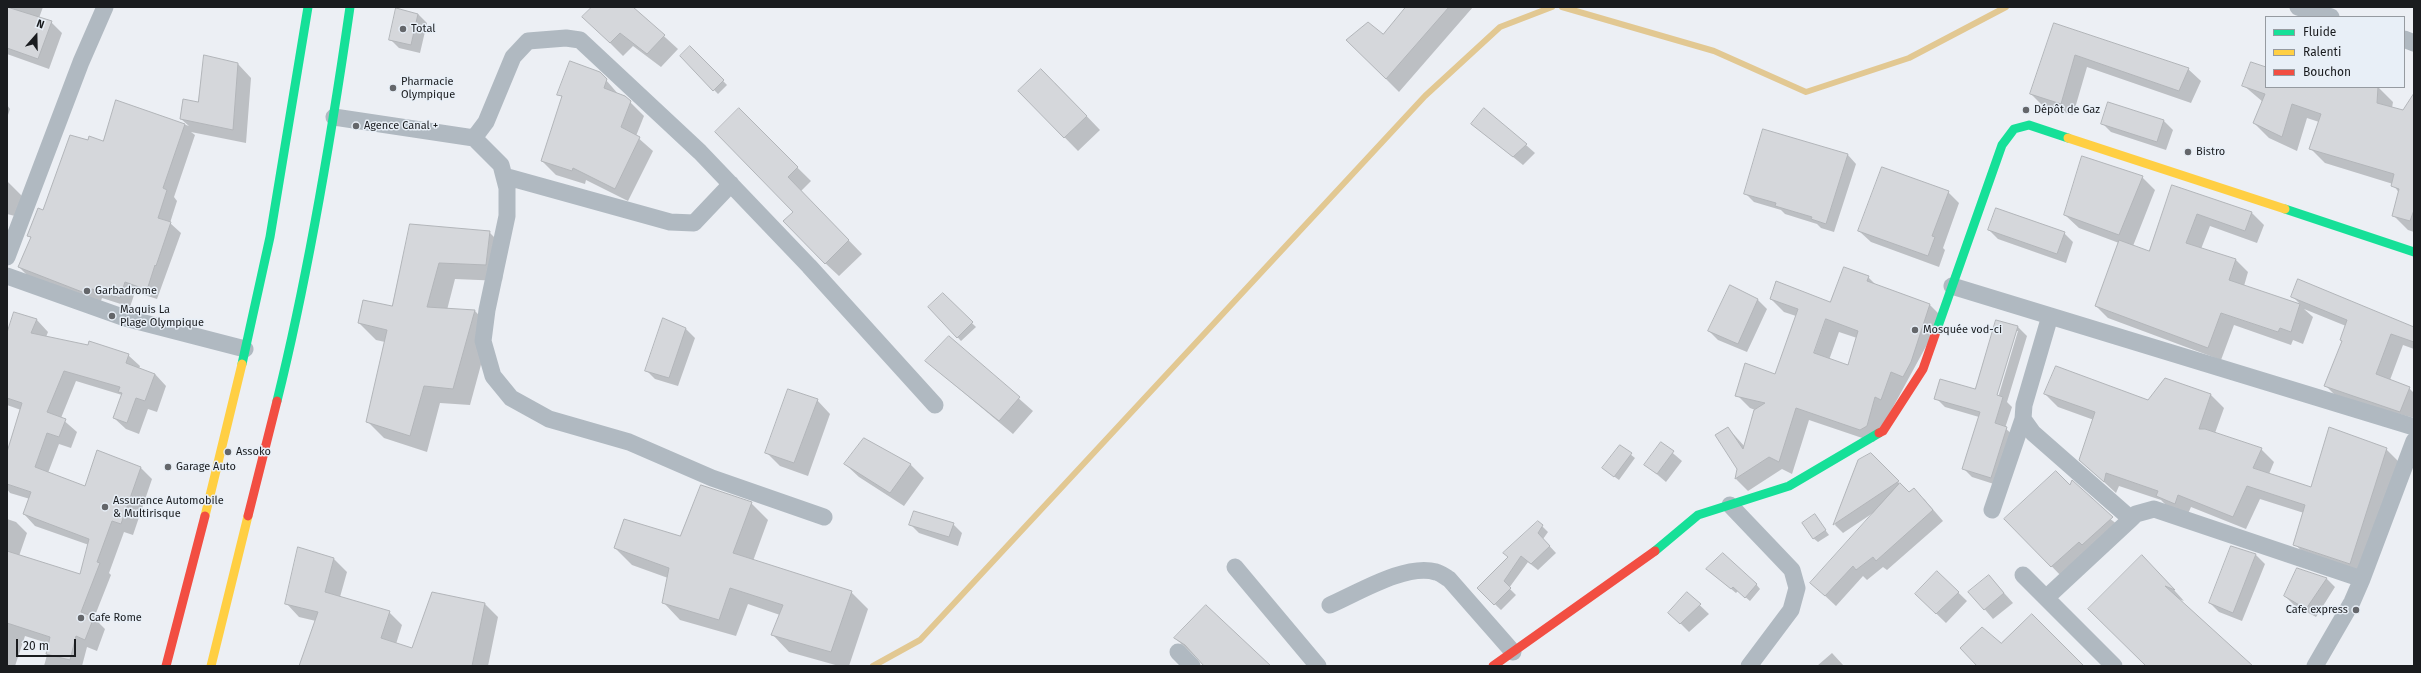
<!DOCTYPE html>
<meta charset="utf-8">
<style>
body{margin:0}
#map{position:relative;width:2421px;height:673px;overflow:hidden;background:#eceff4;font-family:"Fira Sans",sans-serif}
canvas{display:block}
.frame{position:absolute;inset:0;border:8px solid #1a1c1f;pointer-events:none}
.legend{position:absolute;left:2265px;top:16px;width:140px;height:72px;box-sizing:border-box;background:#e8eff7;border:1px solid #969ba1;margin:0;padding:5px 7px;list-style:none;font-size:12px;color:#1a1c1f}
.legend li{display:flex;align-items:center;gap:8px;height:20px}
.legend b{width:20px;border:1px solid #969ba1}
.north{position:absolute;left:16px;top:16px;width:40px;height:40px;-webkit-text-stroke:3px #e8eff7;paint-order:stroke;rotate:20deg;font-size:11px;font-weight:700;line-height:16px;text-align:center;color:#1a1c1f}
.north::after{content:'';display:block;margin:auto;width:14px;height:18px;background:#1a1c1f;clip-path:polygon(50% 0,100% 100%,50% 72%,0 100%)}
.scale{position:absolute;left:16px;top:639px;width:60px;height:18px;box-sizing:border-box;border:2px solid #1a1c1f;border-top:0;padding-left:5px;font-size:12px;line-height:14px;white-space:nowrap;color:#1a1c1f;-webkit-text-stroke:3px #e8eff7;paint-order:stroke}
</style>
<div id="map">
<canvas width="2421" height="673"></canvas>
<div class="frame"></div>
<ul class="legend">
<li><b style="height:5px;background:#16e098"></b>Fluide</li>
<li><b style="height:5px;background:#ffcf43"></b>Ralenti</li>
<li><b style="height:5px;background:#f24e42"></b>Bouchon</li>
</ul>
<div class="north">N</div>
<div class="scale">20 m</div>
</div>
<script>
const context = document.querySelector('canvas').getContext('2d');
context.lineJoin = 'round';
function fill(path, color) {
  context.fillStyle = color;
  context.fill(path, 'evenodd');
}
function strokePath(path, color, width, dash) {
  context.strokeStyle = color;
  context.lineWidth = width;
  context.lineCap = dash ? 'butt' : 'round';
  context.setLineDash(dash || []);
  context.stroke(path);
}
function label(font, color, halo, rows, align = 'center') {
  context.font = font + ' "Fira Sans",sans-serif';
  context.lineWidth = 3;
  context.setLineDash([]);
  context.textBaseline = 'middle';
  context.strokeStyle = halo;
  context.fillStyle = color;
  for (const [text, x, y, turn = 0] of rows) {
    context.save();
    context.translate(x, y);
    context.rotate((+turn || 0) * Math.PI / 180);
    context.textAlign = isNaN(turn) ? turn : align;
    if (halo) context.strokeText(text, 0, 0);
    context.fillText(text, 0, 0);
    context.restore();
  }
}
const shadow = new Path2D(`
 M7,7h36l-4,11 12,4 11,11 -13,36 -42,-15z
 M593,7h39l46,42 -17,18 -28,-21 -10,10 -39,-39z
 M1407,7h66l-74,85 -52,-52 36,-5z
 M418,14l9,9 -7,30 -21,-5 -9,-9z
 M2055,24l133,45 13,12 -10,22 -104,-36 -14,48 -30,-9 -12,-12z
 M690,47l37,38 -9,9 -37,-38z
 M205,56l33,8 13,14 -5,65 -55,-11 4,3 -21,62 3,4 -7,22 11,10 -24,66 -22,-7 -5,15 -28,-9 -2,6 -71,-27 -10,-10 13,-28 -3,-3 59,-94h16l12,-41 73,25 -8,-7 18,-16z
 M2266,69v18h112l15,15 -1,6 11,3 11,-2v123l-6,-2 -15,-15 6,-22 -6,-9 -68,-21 -15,-15 9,-26 -12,-4 -10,33 -28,-13 -15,-15 9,-21 -20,-17z
 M606,80l13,15 6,2 19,19 -8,20 17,15 -25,50 -42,-21 -1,4 -29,-9 -14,-14 21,-63 -4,-4z
 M1055,83l45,47 -22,21 -59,-60z
 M2109,103l55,18 9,9 -7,20 -55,-18 -9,-9z
 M7,105l3,4 -3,9z
 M739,110l72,71 -10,10 61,63 -23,22 -14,-13 -31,-51z
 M1472,124l54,21 9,8 -12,12z
 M1848,155l8,9 -22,68 -13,-4 -4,-4 -32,-10 -4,-4 -27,-8 -9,-9z
 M2142,177l13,13 -22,56 16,6 24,-65 78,25 13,13 -7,18 -47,-17 -9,23 35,11 12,12 -4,14 56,18 -8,-8 122,32v21l-11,-4 -13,35 19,8 5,5v25l-76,-20 -12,-12 17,-45 3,-15 -42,-17 9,8 -10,27 -10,-4 -2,5 -57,-20 -13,35 -113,-42 -12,-12 23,-63 -40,-15 -14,-13z
 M7,181l15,15 -7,20 -8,-2z
 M1948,192l11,11 -16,45 2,2 -6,17 -68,-25 -12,-11z
 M411,225l78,7 17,17 -4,32 -47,-2 -8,31 28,1 16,17 -21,77 -30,-2 -13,49 -43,-14 -17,-17 18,-79 -9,-2 -17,-17 33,-16z
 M1989,230l75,3 9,9 -7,21 -68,-24z
 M1868,277l8,8 53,19 13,13 -68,125 -65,-22 -17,54 -10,-5 -34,22 -12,-12 2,-10 -10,-41 17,19 10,-37 -5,-2 -13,-13 39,-20 20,-59 -12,-4 -13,-13 60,4zM1839,332l18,6 -9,28 -19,-6z
 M1730,286l28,14 9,9 -20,43 -29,-12 -9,-9z
 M943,295l33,32 -15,14 -32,-34z
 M15,313l22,7 11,12 -2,5 82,18 12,11 -1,3 16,5 11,12 -9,26 -9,-3 -9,25 -13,-5 -12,-11 8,-23 -46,-14 -15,37 16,14 -6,16 -12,-4 -11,29 38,14 55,-19 11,11 -19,56 -9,-3 -15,41 2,2 -17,43 11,11 -8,22 -10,-4 -5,19h-38l6,-22 -25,-8 -10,30h-8v-147l9,3 11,11 -8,23 62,19 8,-30 -54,-19 -11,-12 6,-15 -20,-6 -3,-4v-34l14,-45 -14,-5v-69z
 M663,320l23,9 9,9 -17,48 -23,-7 -9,-9z
 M1997,321l21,6 9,9 -20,66 5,5 -7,21 10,9 -15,49 -28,-9 -9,-9 16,-51 -34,-10 -9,-9 40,-8zM2016,331h2l-21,70 -2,-1z
 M949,337l84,74 -20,23 -87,-73z
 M2165,379l46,16 13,13 -9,25 46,16 13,13 -5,12 43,14 74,-39 13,13 -36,114 -56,-19 -12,-13 9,-31 -44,-14 -14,30 -55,-22 -4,9 -17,-7 -9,-9 -42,-14 -3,7 -36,-33 14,-40 -36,-13 -13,-13 103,7z
 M817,400l13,14 -22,62 -28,-10 -14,-14z
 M864,439l47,26 13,13 -20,28 -45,-29 -14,-13z
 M1661,443l21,18 -16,21 -20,-17z
 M1620,446l15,12 -16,22 -11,-8z
 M1870,454l39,39 15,6 19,22 -56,49 -4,-3 -16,13 -4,-4 -27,30 -14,-13 51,-80 -30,20 -8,-8 24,-64z
 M2070,487l53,42 -60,49 -57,-59z
 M751,503l17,17 -15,41 98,31 17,17 -19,57h-10l-50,-14 -17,-18 8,-19 -32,-11 -12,32 -56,-16 -17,-18 5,-24 -36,-13 -17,-17 65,-11z
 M1815,516l14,19 -11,7 -5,-4z
 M910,524h43l9,9 -4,13 -39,-13z
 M1542,526l6,6 -5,7 13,14 -18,17 -10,-8 -19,26 7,7 -15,15 -23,-22z
 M2256,555l9,9 -23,57 -23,-9 -9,-9z
 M334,559l13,13 -7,25 49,15 13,13 -6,19 17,5 72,-45 13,13 -10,49h-188l16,-45 -17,-4 -13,-14z
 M2155,569l29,32 -8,-3 75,68h-104z
 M1937,572l30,29 -21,22 -30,-29z
 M1712,573l44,11 4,5 -10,12 -12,-10 -2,2z
 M1989,576l24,27 -20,16 -23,-27z
 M2326,578l9,9 -19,30 -22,-12 -9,-9z
 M1687,593l22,21 -20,18 -19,-19z
 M1175,638l94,28h-64z
 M1832,653l12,13h-27z`);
const stream = new Path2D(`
 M1562,7l152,44 92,41 103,-34 97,-51
 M873,666l47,-26 505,-544 75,-69 52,-20`);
const building = new Path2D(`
 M7,7l45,14 -14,38 -31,-11z
 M592,7h41l32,28 -18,19 -27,-21 -10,10 -28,-26z
 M1406,7h43l-63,72 -40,-39 22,-18 15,12z
 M396,8l22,6 -7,31 -22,-5z
 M2054,23l135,45 -10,23 -104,-36 -14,49 -31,-10z
 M690,46l34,34 -11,11 -33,-35z
 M204,55l34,8 -5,67 -53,-11 3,-20 15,3z
 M570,61l30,11 7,7 -3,9 21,8 6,5 -10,26 19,10 -25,52 -42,-21 -1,3 -31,-10 21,-65 -5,-1z
 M2251,62l15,5v20h112l-1,16 26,7 11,-17v117l-4,11 -18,-5 7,-27 -8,-3 3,-12 -85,-25 12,-35 -29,-10 -10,33 -29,-14 12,-29 -23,-8z
 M1041,69l46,47 -23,22 -46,-47z
 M116,100l69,24 -22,64 4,2 -9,28 13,4 -15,44 -1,-1 -8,25 -22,-8 -5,16 -28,-9 -2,6 -72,-28 13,-30 -4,-1 11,-28 5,2 27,-75 18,5 1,-4 14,5z
 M2108,102l56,18 -7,22 -56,-18z
 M739,108l59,59 -10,10 61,63 -24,24 -42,-43 10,-9 -78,-80z
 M1484,108l43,36 -14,13 -42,-33z
 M1763,129l85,25 -22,70 -15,-5 1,-2 -37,-11 1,-3 -32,-9z
 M2082,156l61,20 -24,59 -55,-20z
 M1882,167l67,24 -17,45 3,1 -7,19 -70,-25z
 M2172,185l80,27 -7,19 -48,-17 -11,29 50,16 -7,21 71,24 -9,28 -11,-4 -2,4 -57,-19 -13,35 -113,-42 24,-66 30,11z
 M1996,208l69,24 -8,22 -69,-24z
 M410,224l80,7 -4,34 -47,-2 -12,44 48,3 -22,79 -29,-3 -14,50 -44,-14 21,-92 -29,-7 5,-23 29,6z
 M1844,267l25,9 -2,5 63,23 -19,58 -8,15 -12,-5 -10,28 -6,-3 -8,29 -7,4 -64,-22 -17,54 -10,-5 -34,22 2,-10 -22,-34 13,-8 15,22 11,-39 11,-7 -30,-7 10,-33 30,11 23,-65 -28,-10 6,-18 54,21zM1826,319l32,12 -10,34 -34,-12z
 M2298,279l116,48v15l-23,-8 -15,40 34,13 -10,25 -76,-26 18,-45 -2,-1 7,-20 -56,-23z
 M1730,285l28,14 -20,45 -30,-13z
 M943,293l30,29 -16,16 -29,-31z
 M14,312l23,7 -6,14 57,12 1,-4 40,13 -3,9 29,11 -10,27 -9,-3 -9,25 -14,-5 9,-25 -4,-1 2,-5 -56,-16 -17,41 19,7 -7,18 -12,-4 -12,34 50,19 12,-36 44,17 -20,57 -9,-3 -15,41 3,1 -19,49 13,5 -9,23 -9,-4 -6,24 -24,-6 4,-17 -43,-14v-72l73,23 9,-35 -66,-25 8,-22 -24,-8v-32l15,-49 -15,-5v-65z
 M663,318l23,10 -17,50 -24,-7z
 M1996,320l22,6 -21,69 6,2 -8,26 12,4 -16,51 -29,-9 18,-57 -46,-13 6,-20 35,10z
 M949,336l71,61 -21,24 -74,-60z
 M2056,366l92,34 17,-22 46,16 -12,35h6l57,19 -9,20 58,19 18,-60 58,21 -37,116 -57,-19 12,-40 -58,-19 -14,31 -55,-22 -3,9 -19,-8 2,-5 -52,-18 -2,9 -25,-22 16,-48 -51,-18z
 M788,389l30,10 -24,64 -29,-10z
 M864,438l47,26 -21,29 -46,-29z
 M1661,442l13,9 -17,23 -13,-9z
 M1620,445l12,8 -18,24 -12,-9z
 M1871,453l28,28 -66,44 25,-65z
 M2056,471l14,14 2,-5 41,37 -31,28 -3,-3 -28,25 -47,-48z
 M1900,483l9,9 5,-4 19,22 -57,51 -3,-4 -17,13 -3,-4 -28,30 -15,-13z
 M701,485l51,17 -19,51 119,38 -21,61 -60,-17 12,-30 -53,-17 -11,32 -57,-17 7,-35 -55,-20 10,-29 56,17z
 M914,511l40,12 -5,14 -40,-12z
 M1815,514l11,16 -13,9 -11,-16z
 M1538,521l5,4 -5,8 12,13 -19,18 -10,-8 -17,25 7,7 -17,17 -17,-17 31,-31 -5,-4z
 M2231,546l25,8 -23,59 -24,-10z
 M298,547l36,11 -9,34 65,19 -9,27 31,10 20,-56 53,11 -13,63h-173l19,-54 -33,-8z
 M1723,553l34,31 -12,14 -12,-11 -2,2 -25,-20z
 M2142,555l33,35 -10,-4 88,80h-107l-58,-57z
 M2297,568l30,10 -21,31 -22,-13z
 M1937,571l22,21 -23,22 -21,-20z
 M1989,575l15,18 -20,17 -16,-18z
 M1687,592l14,12 -21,20 -12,-11z
 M1206,605l65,61h-67l-19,-21 -11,-7z
 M2032,614l52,52h-107l-17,-18 22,-21 19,16z`);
const street = new Path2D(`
 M2298,7l33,10
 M2404,39l10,4
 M334,117l140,21 12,-16 27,-65 15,-16 38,-3 14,2 120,112 109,114 126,139
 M474,138l27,27 6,23v28l-20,94 -4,31 10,35 18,22 38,21 80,23 83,36 112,39
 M504,176l166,46 24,1 37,-39
 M7,257l74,-195 24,-55
 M7,276l118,42 120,31
 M1952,286l462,141
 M1730,505l62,65 5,18 -6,22 -42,56
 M1992,510l31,-91
 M2131,519l5,-5 18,-5 208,70
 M1235,567l83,99
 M2023,575l91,91
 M2046,598l85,-79 -98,-86 -10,-14 1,-14 26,-89
 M1330,605c28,-12 76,-42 106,-33 5,1 9,5 13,7l64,73
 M1178,652l14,14
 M2315,666l37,-64 10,-23 52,-138`);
const fast = new Path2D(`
 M2285,209l129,43
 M1936,332l66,-187 12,-16 15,-4 39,13
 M242,364l28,-127 38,-230
 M277,401c32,-129 54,-262 73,-394
 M1655,551l43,-36 91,-29 90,-53`);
const slow = new Path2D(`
 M2068,138l217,71
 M205,516l37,-152
 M211,666l37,-150`);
const jam = new Path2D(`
 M1879,433l4,-2 40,-62 13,-37
 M248,516l29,-115
 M166,666l39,-150
 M1493,666l162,-115`);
const markers = [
 [403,29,4,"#64666a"],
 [393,88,4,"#64666a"],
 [2026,110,4,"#64666a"],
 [356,126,4,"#64666a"],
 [2188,152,4,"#64666a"],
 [87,291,4,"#64666a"],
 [112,316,4,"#64666a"],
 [1915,330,4,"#64666a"],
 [228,452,4,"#64666a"],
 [168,467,4,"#64666a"],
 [105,507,4,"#64666a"],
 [2356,610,4,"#64666a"],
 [81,618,4,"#64666a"]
];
const poiNames = [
 ["Total",411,29],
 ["Pharmacie",401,82],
 ["Olympique",401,95],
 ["Dépôt de Gaz",2034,110],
 ["Agence Canal +",364,126],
 ["Bistro",2196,152],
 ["Garbadrome",95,291],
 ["Maquis La",120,310],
 ["Plage Olympique",120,323],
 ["Mosquée vod-ci",1923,330],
 ["Assoko",236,452],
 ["Garage Auto",176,467],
 ["Assurance Automobile",113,501],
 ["& Multirisque",113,514],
 ["Cafe express",2348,610,"right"],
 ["Cafe Rome",89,618]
];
fill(shadow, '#0003');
strokePath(stream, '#e2c892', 6);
fill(building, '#d5d7db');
strokePath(building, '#b2b5b9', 1);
strokePath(street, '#b0b9c1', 17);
strokePath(fast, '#16e098', 9);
strokePath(slow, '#ffcf43', 9);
strokePath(jam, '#f24e42', 9);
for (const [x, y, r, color] of markers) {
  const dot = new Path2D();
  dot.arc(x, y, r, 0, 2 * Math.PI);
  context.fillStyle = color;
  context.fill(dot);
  strokePath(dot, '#e8eff7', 1.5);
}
label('11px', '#1a1c1f', '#e8eff7', poiNames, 'left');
</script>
